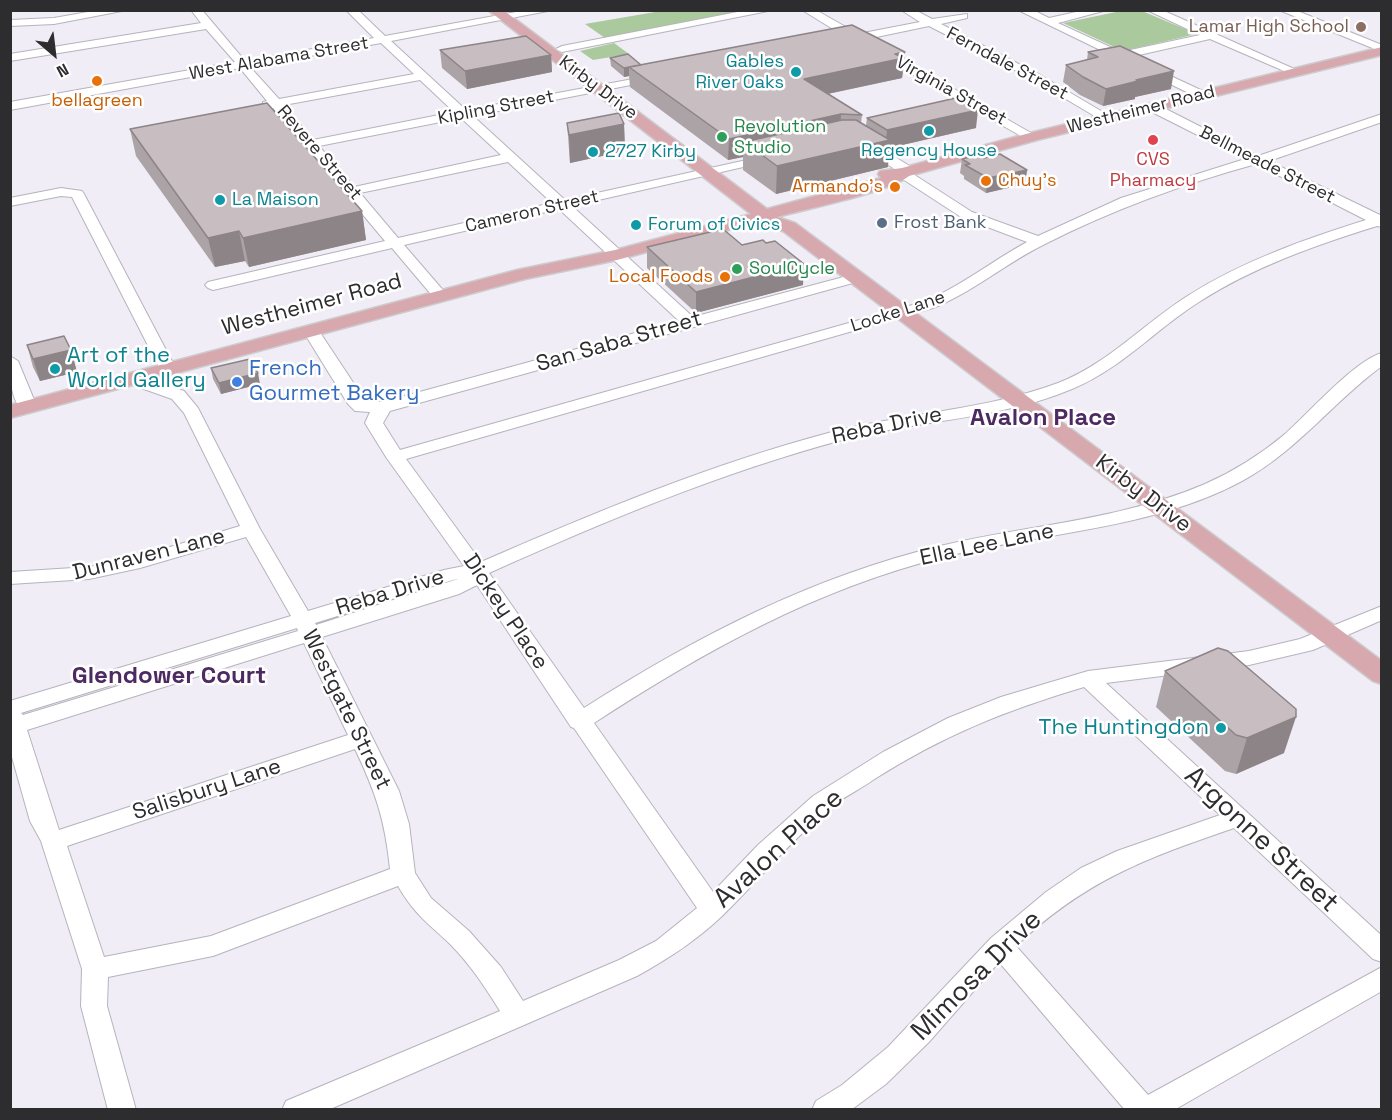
<!DOCTYPE html>
<style>
body{margin:0}
#map{position:relative;width:1392px;height:1120px;overflow:hidden;background:#f0edf7;font-family:"Space Grotesk",sans-serif}
canvas{display:block}
.frame{position:absolute;inset:0;border:12px solid #2d2c2f;pointer-events:none}
.north{position:absolute;left:24px;top:24px;width:60px;height:60px;-webkit-text-stroke:4px #fff;paint-order:stroke;rotate:152deg;font-size:16px;font-weight:700;line-height:24px;text-align:center;color:#2d2c2f}
.north::after{content:'';display:block;margin:auto;width:21px;height:27px;background:#2d2c2f;clip-path:polygon(50% 0,100% 100%,50% 72%,0 100%)}
</style>
<div id="map">
<canvas width="1392" height="1120"></canvas>
<div class="frame"></div>
<div class="north">N</div>
</div>
<script>
const context = document.querySelector('canvas').getContext('2d');
context.lineJoin = 'round';
function fill(path, color) {
  context.fillStyle = color;
  context.fill(path, 'evenodd');
}
function strokePath(path, color, width, dash) {
  context.strokeStyle = color;
  context.lineWidth = width;
  context.lineCap = dash ? 'butt' : 'round';
  context.setLineDash(dash || []);
  context.stroke(path);
}
function label(font, color, halo, rows, align = 'center') {
  context.font = font + ' "Space Grotesk",sans-serif';
  context.lineWidth = 5;
  context.setLineDash([]);
  context.textBaseline = 'middle';
  context.strokeStyle = halo;
  context.fillStyle = color;
  for (const [text, x, y, turn = 0] of rows) {
    context.save();
    context.translate(x, y);
    context.rotate((+turn || 0) * Math.PI / 180);
    context.textAlign = isNaN(turn) ? turn : align;
    if (halo) context.strokeText(text, 0, 0);
    context.fillText(text, 0, 0);
    context.restore();
  }
}
const green = new Path2D(`
 M661,11h91l-147,27 -20,-14z
 M1121,11h21l55,23 -74,17 -60,-28z
 M614,43l15,11 -36,6 -13,-9z`);
const minor = new Path2D(`
 M99,10h28l-73,14 -44,2v-6l44,-2z
 M191,10h11l43,51 129,-23 -28,-28h12l27,26 142,-26h26l-162,31 75,69 194,-36 2,2 -6,4 -183,36 92,84 209,-46v6l-202,46 121,111 162,-43 7,4 -2,3 -470,130 -7,12 17,27 523,-148c37,-15 69,-41 104,-60l-66,-25 -63,-41v-5l-36,-22v-6h10l41,25v6l59,38 66,24 83,-38 124,-39 -97,-49v-6h8l102,52 124,-42v8l-113,39 113,55v11l-5,-1c-61,19 -124,41 -178,76 -43,27 -78,67 -127,87 -71,30 -152,31 -226,50 -124,33 -241,82 -357,134l95,135c112,-71 227,-131 356,-162 88,-21 181,-26 265,-62 29,-13 55,-29 80,-50 22,-19 70,-74 97,-81v13c-49,36 -86,86 -140,115 -91,49 -200,51 -298,76 -128,32 -240,94 -350,166l119,169 45,-47 55,-49 70,-44 65,-34 53,-21 87,-26 161,-20 51,-12 82,-33v14l-69,30 -64,15 -143,18 276,253v26l-9,-3 -139,-131c-87,30 -149,52 -218,118l132,149 234,-128v24l-208,119h-49l-126,-148 -70,80 -43,42 -35,26h-39l4,-9 26,-16 46,-38 103,-109 55,-46 35,-24 36,-17 103,-36 -136,-128c-80,24 -140,48 -211,93 -14,10 -32,18 -45,30 -39,32 -70,71 -106,106 -25,24 -54,43 -85,60l-309,134h-46l4,-9 214,-90c-15,-24 -30,-47 -50,-67 -23,-22 -35,-29 -52,-58l-185,70 -105,21 -1,29 29,104h-28l-27,-104 1,-37 -41,-128 -11,-20 -20,-71v-49l281,-85 -45,-79 -106,31 -51,11 -79,5v-12l79,-5 41,-8 110,-33 -56,-113 -12,-14 -45,-16 -2,-4 2,-4h12l45,16 14,17 62,121 48,82 136,-41 20,-4 -78,-109 -21,-34 5,-11 -15,-1 -7,-7 -45,-73 2,-3h12l49,74h17l296,-81 -120,-112 -155,36 44,51 -8,5 -5,-2 -43,-51 -179,42 -5,-2 -3,-3 3,-3 177,-41 -112,-133h-10v-6l4,-1 -27,-33 -230,42v-8l225,-40 -29,-33 -196,32v-7l191,-31zM381,43l33,31 -135,25 -29,-32zM420,80l34,32 -141,28 -29,-35zM461,118l40,37 -147,32 -35,-41zM508,162l44,41 -154,35 -38,-45zM1256,164l110,56c-61,19 -123,41 -177,75 -45,28 -81,69 -131,88 -72,27 -152,30 -226,49 -121,32 -236,80 -351,130l-75,-103 527,-151c40,-16 73,-45 112,-64 67,-34 138,-60 211,-80zM458,579l-142,46 -1,-2 138,-43zM477,585l94,142 3,1 123,180 -41,33 -37,19 -96,41 -22,-34 -32,-36 -38,-33 -16,-25 -6,-49 -10,-33 -77,-154 137,-43zM297,628l1,3 -275,84 -2,-2zM304,643l44,92 -289,95 -32,-100zM355,749c21,44 30,71 35,120l-179,67 -107,21 -37,-111z
 M748,10h25l-211,42 -6,-3 6,-3z
 M802,10h14l42,24 62,-12 -19,-12h14l17,9 35,-5v4l-26,6 99,51 73,43 -6,4 -4,-1 -71,-42 -103,-53 -62,13 171,98 -2,3h-8l-173,-98h-12l-2,-2 5,-3z
 M1018,10h15l16,8 36,-8h22l-49,13 63,29 79,-17 -53,-25h15l139,62 -10,2 -81,-35 -80,18 75,35 2,3 -6,4z
 M1279,10h16l87,35v7z
 M61,188l21,3 2,3 92,175 -2,3 -6,2 -8,-5 -88,-172 -11,-1 -51,10v-8z
 M10,356l8,5 19,46 -3,4 -6,1c-19,-5 -18,-40 -18,-56z`);
const major = new Path2D(`
 M488,10h15l264,199 114,-31 -3,-4 2,-3 22,-3 124,-34 356,-87v8l-345,85 -128,36c-19,16 -104,33 -132,41l18,6 587,438v23l-9,-3 -590,-450 -15,-4 -7,-6 -144,39 -92,19 -515,139v-13l507,-135 98,-20 136,-36z`);
const wall = new Path2D(`
 M440,50l111,5 1,17 -85,17 -25,-21z
 M1088,52l83,37 -36,8v2l-32,7 -23,-11 -17,-13 3,-17 21,-5z
 M610,58l31,7 262,7 -1,6 -74,16 34,21 -1,8 5,3 1,-8 109,10 -87,20 -1,19 -112,27 -33,-24v-13l-15,3 -98,-73 -1,-11 -5,1 -13,-11z
 M567,123l57,1 1,27 -55,12z
 M130,129l232,82 4,29 -117,27 -4,-6 -30,6 -79,-111z
 M984,158l43,12 -2,14 -39,9 -22,-14v-3l-4,-3 2,-14z
 M742,245l61,40 -107,28 -49,-45v-21z
 M27,345l44,5 6,22 -37,9 -7,-14z
 M211,368l49,16 -39,10 -8,-15z
 M1165,671l119,82 -48,21 -11,-3 -69,-64z`);
const shadedWall = new Path2D(`
 M905,52l-3,26 -99,21 1,-20z
 M551,55l1,17 -85,17 -2,-18z
 M629,67v9l-5,1v-9z
 M1174,71l-3,18 -36,8v2l-32,7 3,-17 30,-9z
 M978,110l-2,18 -87,20 -1,19 -112,27 1,-28 109,-26 1,-10z
 M841,114l-1,21 -96,7 -1,15 -15,3 1,-21z
 M624,124l1,27 -55,12 -1,-28z
 M1027,170l-2,14 -39,9 2,-15z
 M362,211l4,29 -117,27 -6,-29z
 M239,231l6,30 -30,6 -7,-29z
 M804,264l-1,21 -107,28v-21z
 M71,350l6,22 -37,9 -7,-22z
 M258,373l2,11 -39,10 -2,-11z
 M1296,717l-12,36 -48,21 11,-36z`);
const building = new Path2D(`
 M852,25l53,27 -10,2 9,4 -100,21 58,36 -21,-1 -112,25 -100,-72z
 M526,36l25,19 -86,16 -25,-21z
 M1120,46l54,25 -38,9 2,1 -32,8 -23,-12 -17,-12 32,-8 -10,-5z
 M628,54l13,11 -17,3 -14,-10z
 M956,98l22,12 -91,20 -20,-12z
 M267,103l95,108 -119,27 -4,-7 -31,7 -78,-109z
 M619,113l5,11 -55,11 -2,-12z
 M842,120h14l34,20 -113,26 -33,-24z
 M1000,154l27,16 -39,8 -23,-13 5,-1 -8,-5 16,-4 6,3z
 M723,229l19,16 21,-5 3,3 9,-2 29,23 -108,28 -49,-45z
 M64,336l7,14 -38,9 -6,-14z
 M250,359l8,14 -39,10 -8,-15z
 M1218,648l10,3 68,58v8l-49,21 -11,-3 -71,-64z`);
const markers = [
 [1361,27,6,"#8d6e63"],
 [796,72,6,"#0f9aa8"],
 [97,81,6,"#e8710a"],
 [929,131,6,"#0f9aa8"],
 [722,137,6,"#2e9e5b"],
 [1153,140,6,"#e0444e"],
 [593,152,6,"#0f9aa8"],
 [986,181,6,"#e8710a"],
 [895,187,6,"#e8710a"],
 [220,200,6,"#0f9aa8"],
 [882,223,6,"#5c6f8a"],
 [636,225,6,"#0f9aa8"],
 [737,269,6,"#2e9e5b"],
 [725,277,6,"#e8710a"],
 [55,369,6,"#0f9aa8"],
 [237,382,6,"#3f7fe0"],
 [1221,728,6,"#0f9aa8"]
];
const farEducationnames = [
 ["Lamar High School",1349,27]
];
const farStreetnames = [
 ["West Alabama Street",279,59,-10],
 ["Ferndale Street",1007,64,28],
 ["Kirby Drive",598,88,37],
 ["Virginia Street",951,91,29],
 ["Kipling Street",496,108,-11],
 ["Westheimer Road",1141,110,-14],
 ["Revere Street",319,153,49],
 ["Bellmeade Street",1267,165,27],
 ["Cameron Street",532,212,-13],
 ["Locke Lane",898,312,-18]
];
const farCulturenames = [
 ["Gables",784,62,"right"],
 ["River Oaks",784,83,"right"],
 ["Regency House",929,151,"center"],
 ["2727 Kirby",605,152],
 ["La Maison",232,200],
 ["Forum of Civics",648,225]
];
const farFoodnames = [
 ["bellagreen",97,101,"center"],
 ["Chuy's",998,181,"left"],
 ["Armando's",883,187],
 ["Local Foods",713,277]
];
const farLeisurenames = [
 ["Revolution",734,127],
 ["Studio",734,148],
 ["SoulCycle",749,269]
];
const farHealthnames = [
 ["CVS",1153,160],
 ["Pharmacy",1153,181]
];
const farServicenames = [
 ["Frost Bank",894,223]
];
const streetNames = [
 ["Westheimer Road",312,305,-15],
 ["San Saba Street",619,342,-16],
 ["Reba Drive",887,426,-12],
 ["Kirby Drive",1143,494,37],
 ["Ella Lee Lane",987,545,-12],
 ["Dunraven Lane",149,555,-14],
 ["Reba Drive",390,593,-17],
 ["Dickey Place",505,612,56],
 ["Westgate Street",346,710,64],
 ["Salisbury Lane",207,790,-18]
];
const cultureNames = [
 ["Art of the",67,356],
 ["World Gallery",67,381],
 ["The Huntingdon",1209,728,"right"]
];
const shopNames = [
 ["French",249,369],
 ["Gourmet Bakery",249,394]
];
const neighbourhoodNames = [
 ["Avalon Place",1043,418],
 ["Glendower Court",169,676]
];
const nearStreetnames = [
 ["Argonne Street",1261,840,43],
 ["Avalon Place",779,849,-42],
 ["Mimosa Drive",977,976,-45]
];
fill(green, '#aac99d');
strokePath(minor, '#b6b3bd', 2);
strokePath(major, '#cdcccd', 3);
fill(minor, '#fff');
fill(major, '#d7a9af');
fill(wall, '#aca3a6');
fill(shadedWall, '#8c8487');
fill(building, '#c8bdc1');
strokePath(building, '#8c8487', 1.5);
for (const [x, y, r, color] of markers) {
  const dot = new Path2D();
  dot.arc(x, y, r, 0, 2 * Math.PI);
  context.fillStyle = color;
  context.fill(dot);
  strokePath(dot, '#fff', 2);
}
label('18px', '#785e54', '#fff', farEducationnames, 'right');
label('18px', '#2d2c2f', '#fff', farStreetnames);
label('18px', '#0d838f', '#fff', farCulturenames, 'left');
label('18px', '#c56008', '#fff', farFoodnames, 'right');
label('18px', '#27864d', '#fff', farLeisurenames, 'left');
label('18px', '#be3a42', '#fff', farHealthnames);
label('18px', '#4e5e75', '#fff', farServicenames, 'left');
label('22px', '#2d2c2f', '#fff', streetNames);
label('22px', '#0d838f', '#fff', cultureNames, 'left');
label('22px', '#366cbe', '#fff', shopNames, 'left');
label('bold 24px', '#4e2a62', '#fff', neighbourhoodNames);
label('27px', '#2d2c2f', '#fff', nearStreetnames);
</script>
